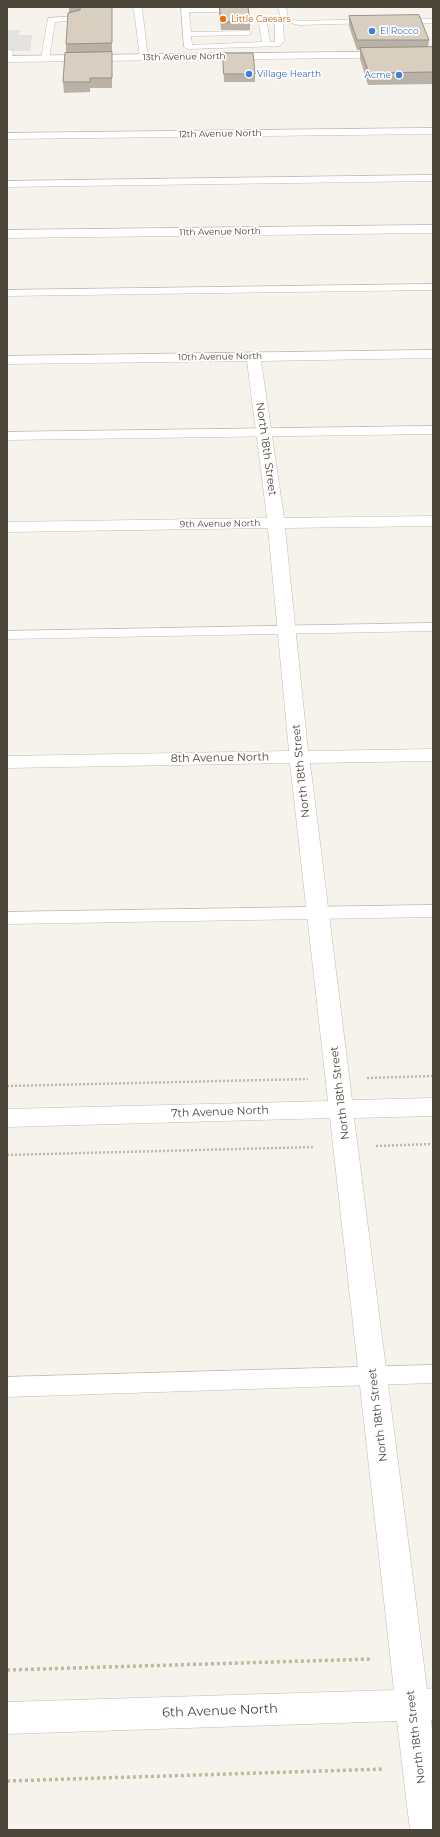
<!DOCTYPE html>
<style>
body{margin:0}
#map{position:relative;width:440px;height:1837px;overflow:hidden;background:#f6f3ec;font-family:Montserrat,sans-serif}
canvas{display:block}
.frame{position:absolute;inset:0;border:8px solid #4b4439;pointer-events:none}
</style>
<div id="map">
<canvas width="440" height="1837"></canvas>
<div class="frame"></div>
</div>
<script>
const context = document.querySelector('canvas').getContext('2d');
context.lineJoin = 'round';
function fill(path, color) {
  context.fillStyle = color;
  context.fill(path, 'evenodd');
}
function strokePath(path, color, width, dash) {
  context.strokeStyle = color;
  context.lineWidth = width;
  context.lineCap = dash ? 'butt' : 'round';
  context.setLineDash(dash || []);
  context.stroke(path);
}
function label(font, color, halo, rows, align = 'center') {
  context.font = font + ' Montserrat,sans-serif';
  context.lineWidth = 3.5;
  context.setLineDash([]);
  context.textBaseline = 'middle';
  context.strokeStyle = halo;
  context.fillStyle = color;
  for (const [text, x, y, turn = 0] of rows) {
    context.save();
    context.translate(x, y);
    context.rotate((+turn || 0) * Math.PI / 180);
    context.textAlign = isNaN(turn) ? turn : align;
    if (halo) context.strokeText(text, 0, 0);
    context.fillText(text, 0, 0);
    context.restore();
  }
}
const parking = new Path2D(`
 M7,30h13l-1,5h13l-2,16h-23z`);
const pathFar1 = new Path2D(`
 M367,1078l66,-2
 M7,1086l301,-7
 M376,1146l57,-2
 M7,1155l308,-8`);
const path = new Path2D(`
 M7,1670l366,-11
 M7,1781l378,-12`);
const lane = new Path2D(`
 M130,7l12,1 6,50 -1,2h-3l-4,-2 -6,-49z
 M181,7l40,1 4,2 -4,2h-32l2,20 57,-1 4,2 -4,2 -57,1 1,9 70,-3 -4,-24 4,-2 4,2 4,24h5v-19l6,-5 -3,-11h8l2,11 11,3 73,-2 4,2 -4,2 -73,2 -13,-3 -3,2 1,17 -4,5 -92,3 -4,-2z
 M76,16h3v4l-24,2 -6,37 -1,2h-6l-1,-2 7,-41z
 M395,19h38v4h-35l-4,-2z
 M7,49l6,2 -1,8 -4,2z
 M433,175v6l-426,6v-6z
 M433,284v6l-426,6v-6z
 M433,426v8l-426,6v-8z
 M433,623v8l-426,8v-8z
 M433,905v12l-426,7v-12z
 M433,1365v18l-426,14v-20z`);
const street = new Path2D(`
 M433,51v6l-426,5v-6z
 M433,128v6l-426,5v-6z
 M433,225v8l-426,5v-8z
 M433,350v8l-172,3 23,157 149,-2v10l-148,2 23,223 125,-2v12l-123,2 42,337 81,-2v18l-79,2 73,571 6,-1v32h-2l2,19v91h-23l-13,-109 -390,13v-32l387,-12 -64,-572 -323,9v-18l321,-8 -38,-338 -283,5v-12l282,-5 -21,-223 -261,4v-10l260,-4 -20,-157 -240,3v-8z`);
const wall = new Path2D(`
 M69,7h43v81h-22v4l-26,1 -1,-11 3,-29v-9l3,-31z
 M219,7l31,15v8h-29z
 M349,16l80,24 -1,7 5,2v35l-65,1 -8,-26v-9h-3l-8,-24z
 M223,53l32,21v8h-31z`);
const building = new Path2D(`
 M80,7h32v36l-46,1 2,-31 12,-3z
 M220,7h28l2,15h-29z
 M419,15l10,25h-72l-8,-24z
 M432,47l1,2v23l-64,1 -9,-25z
 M112,52v26h-22v4h-27l2,-29z
 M223,53h30l2,21h-31z`);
const markers = [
 [223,19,4,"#e8710a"],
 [372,31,4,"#3f7fe0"],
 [249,74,4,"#3f7fe0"],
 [399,75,4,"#3f7fe0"]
];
const farFoodnames = [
 ["Little Caesars",231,19]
];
const farShopnames = [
 ["El Rocco",380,31],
 ["Village Hearth",257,74],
 ["Acme",391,75,"right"]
];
const farStreetnames = [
 ["13th Avenue North",184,57,-1],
 ["12th Avenue North",220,134,-1],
 ["11th Avenue North",220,232,-1],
 ["10th Avenue North",220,357,-1],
 ["9th Avenue North",220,524,-1]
];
const streetNames = [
 ["North 18th Street",266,449,82],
 ["8th Avenue North",220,758,-1],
 ["North 18th Street",301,771,-96],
 ["North 18th Street",340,1093,-97],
 ["7th Avenue North",220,1112,-2],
 ["North 18th Street",378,1415,-97],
 ["North 18th Street",416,1737,-97]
];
const nearStreetnames = [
 ["6th Avenue North",220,1711,-2]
];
fill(parking, '#e5e3e0');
strokePath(lane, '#c2bbae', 1);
strokePath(street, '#c2bbae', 1);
strokePath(pathFar1, '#c4b79f', 2.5, [2, 2]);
strokePath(path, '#c4b79f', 3.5, [3, 3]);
fill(lane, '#fff');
fill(street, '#fff');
fill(wall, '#bab2a6');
fill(building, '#d8cfc1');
strokePath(building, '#979187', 1);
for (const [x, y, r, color] of markers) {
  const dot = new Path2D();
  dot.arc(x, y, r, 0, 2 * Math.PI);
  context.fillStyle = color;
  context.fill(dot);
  strokePath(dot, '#fff', 1.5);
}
label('9px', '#c56008', '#fff', farFoodnames, 'left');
label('9px', '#366cbe', '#fff', farShopnames, 'left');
label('9px', '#4b4439', '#fff', farStreetnames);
label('11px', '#4b4439', '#fff', streetNames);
label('13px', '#4b4439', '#fff', nearStreetnames);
</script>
